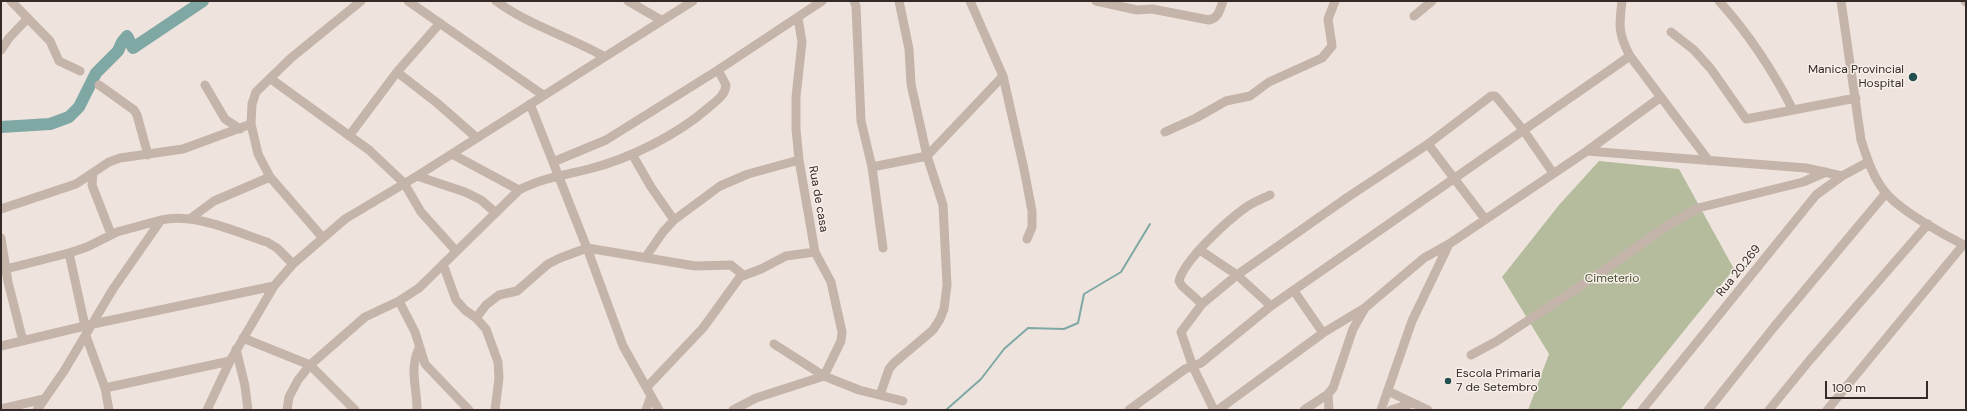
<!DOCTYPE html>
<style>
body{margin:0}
#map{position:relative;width:1967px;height:411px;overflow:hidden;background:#efe4dd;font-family:"DM Sans",sans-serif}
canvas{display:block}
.frame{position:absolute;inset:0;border:2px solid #342b29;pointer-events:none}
.scale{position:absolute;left:1825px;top:381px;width:103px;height:18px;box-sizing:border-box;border:2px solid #342b29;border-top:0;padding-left:5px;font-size:12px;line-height:14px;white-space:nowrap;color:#342b29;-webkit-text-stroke:3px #f7efe8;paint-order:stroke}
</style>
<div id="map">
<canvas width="1967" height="411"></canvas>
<div class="frame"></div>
<div class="scale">100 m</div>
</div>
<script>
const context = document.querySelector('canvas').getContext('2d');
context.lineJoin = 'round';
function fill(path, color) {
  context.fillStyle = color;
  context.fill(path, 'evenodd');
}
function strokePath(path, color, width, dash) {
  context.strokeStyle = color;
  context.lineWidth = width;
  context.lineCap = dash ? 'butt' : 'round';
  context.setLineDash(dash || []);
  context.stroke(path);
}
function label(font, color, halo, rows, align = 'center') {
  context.font = font + ' "DM Sans",sans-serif';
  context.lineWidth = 3;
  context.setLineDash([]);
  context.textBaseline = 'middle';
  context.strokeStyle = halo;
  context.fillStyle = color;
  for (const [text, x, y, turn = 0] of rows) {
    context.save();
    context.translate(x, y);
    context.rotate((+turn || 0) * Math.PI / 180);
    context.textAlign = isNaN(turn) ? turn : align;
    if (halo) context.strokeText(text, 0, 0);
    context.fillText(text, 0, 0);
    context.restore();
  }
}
const green = new Path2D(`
 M1599,161l80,8 55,100 -114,141h-92l21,-56 -47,-77 57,-72z`);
const stream = new Path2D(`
 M946,410l35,-31 23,-30 24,-21 36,1 14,-6 6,-29 37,-22 29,-48`);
const river = new Path2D(`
 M1,127l49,-3 19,-7 10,-10 17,-34 22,-22 4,-9 5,-6 6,12 70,-47`);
const minor = new Path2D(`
 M11,1l39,40 9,20 21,10
 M408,1l135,94
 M496,1c32,24 74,36 109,56
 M628,1l33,19
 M854,1l2,5 5,115 11,46 11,81
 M970,1l33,75 21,93 8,42v16l-5,12
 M1096,1l41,9 15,-1 57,11c10,-2 11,-11 14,-19
 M1622,1c-3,24 -4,33 8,55l79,105
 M1719,1c30,33 54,70 74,109
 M1841,1l20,139c6,18 12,38 25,53 15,18 58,42 80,53
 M1965,1l1,1
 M1414,16l18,-15
 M1671,32l23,18 17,19 35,50 110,-21
 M1,50l8,-12 19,-20
 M397,72l40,31 40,35
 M271,79l98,71 35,33 17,29 35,39
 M99,85l35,25 3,5 11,40
 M205,85l20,34 15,10
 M530,104l57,144 36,98 36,64
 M1165,132l31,-14 30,-17 24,-5 19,-14 53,-24 10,-12 -4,-27 7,-18
 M349,136l48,-64 43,-49
 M1428,144l57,75
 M1587,151l219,17 36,8
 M452,154l67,36
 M632,154l19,33 23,33
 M553,162l53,-22 112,-70 104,-69
 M872,167l55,-11 76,-80
 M93,173l-1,12 19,49
 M417,176l48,16 16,8 15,13
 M1,209l75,-25 33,-22 11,-4 63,-9 68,-25
 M191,218l23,-17 56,-24
 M1,238l7,44 15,59
 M323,238l-53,-61 -12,-23 -7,-30 1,-20 4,-12 35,-34 70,-57
 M1200,250l37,25 34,31
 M69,253l16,73
 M645,258l18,-26 11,-12 46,-34 28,-12 51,-14
 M443,264l13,36 9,10 11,8 10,11 12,33 1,16 -4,32
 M6,269l63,-16 18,-6 30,-15 44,-12
 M1294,291l29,42
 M399,301l16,31 10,32 44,46
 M1202,304l-20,-18 -3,-5c5,-21 49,-61 66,-73 8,-6 17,-9 25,-13
 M476,318l10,-13 13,-10 18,-4 31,-27 12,-6 27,-10 108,18 36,-1 12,10
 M86,336l19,52 4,22
 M243,338l67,27 45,45
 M774,344l50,32 35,14 44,11
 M1,346l92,-22 181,-38
 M236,349l9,37 3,24
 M1471,355l26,-14 106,-70 61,-43 34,-20 105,-26 23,-10
 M647,387l56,-59 37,-51 21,-8 25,-13 29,-4
 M105,388l125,-27
 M1388,391l40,19
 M1328,394l1,16
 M880,395l9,-26 5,-6 39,-33 7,-11 4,-10 3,-24 -4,-80 -16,-49 -16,-72 -2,-35 -10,-48
 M1,409l43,-10
 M37,410l27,-39 49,-82 48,-69c32,-8 75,12 106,22l10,6 16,16
 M207,410l23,-49 44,-75 19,-22 52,-45 72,-43 276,-175
 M287,410l2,-13 9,-17 12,-15 55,-48 34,-16 20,-13 100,-98c23,-12 46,-15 70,-21 40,-10 88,-34 119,-61 8,-7 17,-12 18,-23l-8,-15
 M417,410c0,-24 -8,-40 2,-62
 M646,410l5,-14
 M733,410l23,-12 68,-22 17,-35 1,-9 -11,-50 -16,-30 -16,-92 -3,-31v-32l6,-55 -4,-24
 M1129,410l56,-41 16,-6 70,-57 359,-250
 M1214,410l-21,-43 -12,-35 21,-28 35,-29 111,-78 80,-53 63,-48h4l3,3 26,32 29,42
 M1218,410l105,-77 43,-26 58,-49 25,-14 138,-93 74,-54
 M1304,410l24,-16 5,-6 20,-59 12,-21
 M1381,410l31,-89 37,-77
 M1391,410l22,-7
 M1642,410l174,-215 26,-19 26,-14
 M1708,410l66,-83 112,-134
 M1769,410l40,-49 119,-137
 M1827,410l136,-165`);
const markers = [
 [1913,77,5,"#23504e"],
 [1448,381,4,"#23504e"]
];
const poiNames = [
 ["Manica Provincial",1904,70],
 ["Hospital",1904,84],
 ["Escola Primaria",1456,374,"left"],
 ["7 de Setembro",1456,388,"left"]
];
const streetNames = [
 ["Rua de casa",818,199,80],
 ["Rua 20.269",1739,271,-51]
];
const parkNames = [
 ["Cimeterio",1612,279]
];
fill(green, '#b5bc9e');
strokePath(stream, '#7fa8a5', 2);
strokePath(river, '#7fa8a5', 12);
strokePath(minor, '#c5b4aa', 9);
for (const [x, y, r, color] of markers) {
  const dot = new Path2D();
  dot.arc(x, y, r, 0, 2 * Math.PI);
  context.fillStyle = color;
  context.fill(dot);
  strokePath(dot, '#f7efe8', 1.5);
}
label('12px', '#342b29', '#f7efe8', poiNames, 'right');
label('12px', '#342b29', '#f7efe8', streetNames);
label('12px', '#474f2f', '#f7efe8', parkNames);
</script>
